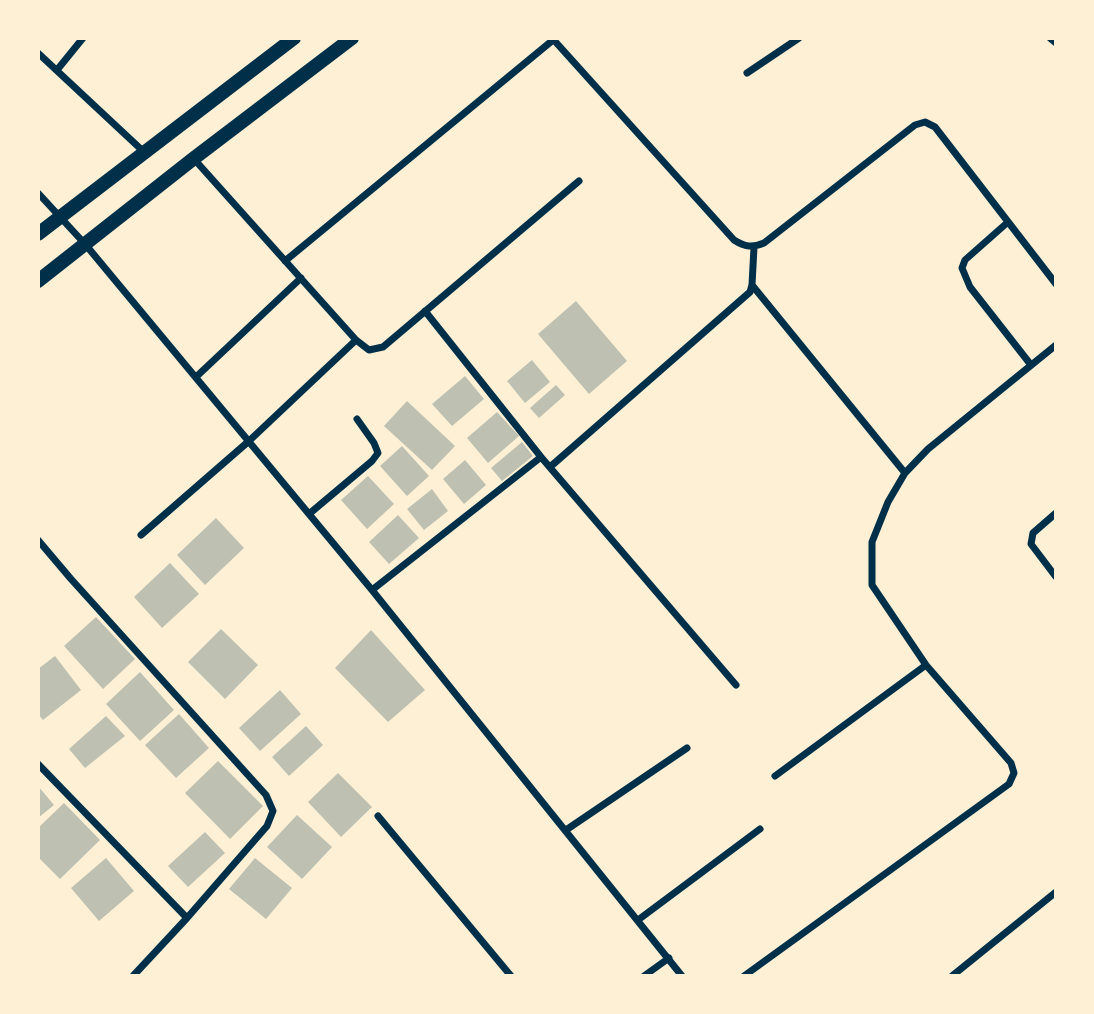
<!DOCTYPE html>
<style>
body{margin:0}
#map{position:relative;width:1094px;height:1014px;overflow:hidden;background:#fdf0d5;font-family:"Work Sans",sans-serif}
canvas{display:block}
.frame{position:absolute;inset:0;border:40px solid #fdf0d5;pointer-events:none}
</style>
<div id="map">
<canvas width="1094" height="1014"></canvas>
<div class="frame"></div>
</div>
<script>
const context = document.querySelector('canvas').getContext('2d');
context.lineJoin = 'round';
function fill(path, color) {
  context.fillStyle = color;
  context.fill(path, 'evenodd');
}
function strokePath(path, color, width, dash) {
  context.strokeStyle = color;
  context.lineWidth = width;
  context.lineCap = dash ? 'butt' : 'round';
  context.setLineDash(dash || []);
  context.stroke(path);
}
const building = new Path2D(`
 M576,301l51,60 -38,33 -51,-60z
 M532,360l18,22 -25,21 -18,-22z
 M465,376l19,23 -32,27 -20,-22z
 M556,385l9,10 -26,23 -9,-10z
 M407,401l48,45 -23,24 -48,-44z
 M497,412l22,24 -31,27 -21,-25z
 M522,442l11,14 -31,25 -11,-13z
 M402,446l27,30 -22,20 -27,-30z
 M465,460l21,25 -22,19 -21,-25z
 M368,476l26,28 -27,25 -26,-29z
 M432,489l16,22 -24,19 -17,-21z
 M398,515l21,23 -30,26 -20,-22z
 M216,518l28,30 -39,37 -28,-30z
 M170,563l29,31 -37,34 -28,-31z
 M96,617l39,42 -32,30 -39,-43z
 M221,629l37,36 -33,34 -37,-37z
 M371,630l54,60 -37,32 -53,-54z
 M55,656l26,34 -38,30 -5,-6v-45z
 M140,672l34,38 -34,31 -34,-37z
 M280,690l21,24 -41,37 -21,-23z
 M179,714l30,34 -33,30 -31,-33z
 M106,716l19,20 -40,32 -16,-19z
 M306,726l17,19 -34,31 -17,-19z
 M218,761l45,45 -33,33 -45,-46z
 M338,773l34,34 -31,30 -33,-35z
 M38,786l16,19 -16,13z
 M64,803l36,37 -40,39 -22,-22v-29z
 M297,815l35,32 -30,32 -35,-32z
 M205,832l20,21 -37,34 -20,-21z
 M106,858l28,33 -35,30 -28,-33z
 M255,858l37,30 -26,31 -37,-30z`);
const minor = new Path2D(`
 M552,38l182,202c11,7 18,8 30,3l151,-118 10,-3 10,5 121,157
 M1050,38l6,5
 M38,53l106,99
 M57,70l26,-32
 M747,73l52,-35
 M194,159l162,181 13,10 14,-3 196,-166
 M38,193l47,51 287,346 310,386
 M1008,222l-43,38 -3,8 8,19 61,78
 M285,261l268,-221
 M752,285l153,188
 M425,311l116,146 195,228
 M196,377l105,-99
 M550,467l200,-175 2,-7 2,-38
 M1056,513l-23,20 -2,11 25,33
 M309,514l63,-53 6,-8 -4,-10 -17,-24
 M141,535l108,-94 107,-101
 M38,540l33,39 195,216 7,16 -6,15 -80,92 -54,58
 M372,590l169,-133
 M38,764l149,154
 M775,776l151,-111
 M378,816l133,160
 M566,830l121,-82
 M638,920l122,-91
 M644,976l25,-18
 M744,976l265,-192 5,-11 -3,-10 -85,-98 -54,-80v-43l16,-40 17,-29 23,-24 128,-104
 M952,976l104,-84`);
const secondary = new Path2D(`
 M38,234l256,-196
 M38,281l155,-122 159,-121`);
fill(building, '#bec0b2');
strokePath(minor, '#003049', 7);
strokePath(secondary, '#003049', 14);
</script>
